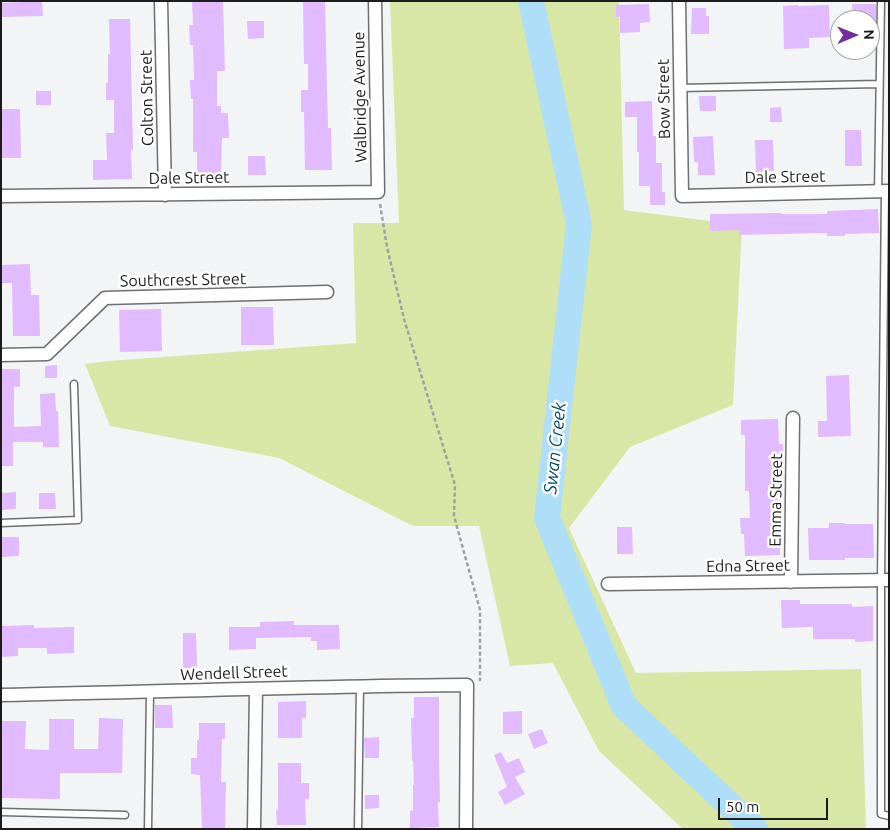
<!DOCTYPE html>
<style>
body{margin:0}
#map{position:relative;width:890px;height:830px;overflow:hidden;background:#f3f4f5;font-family:Ubuntu,sans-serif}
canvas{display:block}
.frame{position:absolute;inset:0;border:2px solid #1c1c1d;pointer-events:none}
.north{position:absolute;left:830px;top:10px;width:50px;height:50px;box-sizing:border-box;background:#fff;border:1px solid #a4a4a5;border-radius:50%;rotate:89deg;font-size:14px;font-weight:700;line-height:20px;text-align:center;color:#1c1c1d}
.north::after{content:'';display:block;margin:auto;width:18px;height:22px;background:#752c9e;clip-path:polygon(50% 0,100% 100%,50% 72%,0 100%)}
.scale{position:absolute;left:718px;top:798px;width:110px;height:22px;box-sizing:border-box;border:2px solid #1c1c1d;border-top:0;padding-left:6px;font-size:15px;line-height:18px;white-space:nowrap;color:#1c1c1d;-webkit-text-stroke:4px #fff;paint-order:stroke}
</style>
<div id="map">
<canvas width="890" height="830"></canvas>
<div class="frame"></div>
<div class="north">N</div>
<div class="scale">50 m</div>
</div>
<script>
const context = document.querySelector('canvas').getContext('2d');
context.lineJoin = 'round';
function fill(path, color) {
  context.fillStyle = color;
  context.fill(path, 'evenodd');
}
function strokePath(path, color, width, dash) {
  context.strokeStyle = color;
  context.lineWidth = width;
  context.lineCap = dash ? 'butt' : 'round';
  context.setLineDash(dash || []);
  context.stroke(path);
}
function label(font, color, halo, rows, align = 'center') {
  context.font = font + ' Ubuntu,sans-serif';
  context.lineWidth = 5;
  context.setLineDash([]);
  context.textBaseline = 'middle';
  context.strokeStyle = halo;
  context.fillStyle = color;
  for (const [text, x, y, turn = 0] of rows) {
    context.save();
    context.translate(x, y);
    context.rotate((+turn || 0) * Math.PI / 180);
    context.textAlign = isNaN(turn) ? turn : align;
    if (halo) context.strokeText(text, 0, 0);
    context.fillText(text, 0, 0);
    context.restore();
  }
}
const green = new Path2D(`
 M390,1h229l5,209 118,15 -9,180 -103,42 -61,81 67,145 225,-4 5,160h-183l-84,-78 -46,-88 -43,3 -31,-140h-66l-134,-68 -169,-32 -25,-62 23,-3 248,-18 -3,-120h46z`);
const river = new Path2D(`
 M531,1l48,223 -32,294 77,188 131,123`);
const building = new Path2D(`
 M24,1h18l1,15 -42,1v-14l23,-1z
 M192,1h31l2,70h-8v35h4v7h7l1,25h-7l-1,38h-24v-24h-4v-53h-2l-1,-19h4l-1,-35h-3l-1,-20h4z
 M303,1h22l3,127h3l1,42h-27l-1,-58h-3v-22h7v-26h-4z
 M649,4l1,18 -10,1v9l-20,1v-16h-4v-12z
 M852,4h24v16h-23z
 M798,5v1l31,-1 1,32 -21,1v10l-25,1 -1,-43z
 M692,8h14v8h3v18h-18z
 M109,19h21l3,131h-2l1,29 -39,1v-20h14l-1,-27h8v-33h-8v-17h2v-29h2z
 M247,21h17v17l-16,1z
 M36,91h15v14h-15z
 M699,96h17v15h-16z
 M652,101l1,35h3v27h6v29h3v13h-15v-19h-11v-34h-2v-35h-12v-15z
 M781,107l1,15h-12v-14z
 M1,109h19l1,49h-20z
 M845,130h16l1,36h-17z
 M713,136l2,39h-17v-13h-4l-1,-25z
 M755,140h18l1,31 -18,1z
 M248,156h17l1,19h-18z
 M878,209l1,24 -34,1v2h-18v-3l-88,2v-5l-29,1v-17l71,-1 1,1h45v-3z
 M30,264l1,31h8l1,41h-27l-1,-53h-11v-18z
 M241,307h32l1,38h-33z
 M161,309l1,42 -42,1 -1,-42z
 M57,365v13h-12v-12z
 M1,369h19v18h-6v40l27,-1 -1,-32 15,-1 1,18h2l1,36h-16v-5h-30v24h-12z
 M849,375l2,61 -33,1v-16h9l-1,-45z
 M778,419l1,25h4v15h-6l1,79h2v17l-35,1 -1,-22h-3l-1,-16h10l-1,-27h-4v-56h-4v-15z
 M16,492v17l-15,1v-17z
 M39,493h16l1,16h-17z
 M829,523h16v1h28l1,34h-29v2h-36l-1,-32h21z
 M617,527h15l1,27h-16z
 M1,537h18v19l-18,1z
 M781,600h19v4h52v3l21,-1v35l-18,1v-3h-42v-12l-31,1z
 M294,621v4h45l1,24 -23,1v-9h-6v-4l-55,1v11l-27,1v-23h31v-5z
 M34,625v3l40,-1v26l-27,1v-6h-29v8l-17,1v-31z
 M183,633h13l1,35h-14z
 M414,697h25v63l1,42h-2l1,25 -29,1v-17l3,-1v-25h1l-1,-24h-1l-1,-43h3z
 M306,701v17h-4v20h-24v-36z
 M155,705h17l1,23h-18z
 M522,711v23h-19v-22z
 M99,718l24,1 -1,54h-62v26l-59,-1v-77h25l-1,28 24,1v-31h25v30h24z
 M199,723h26v16h-3l-1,43h5l-1,47h-23l-2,-54 -9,-1v-16h6v-18h2z
 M542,729l6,14 -14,6 -6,-15z
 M379,737v21h-14l-1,-20z
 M501,752l6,11 12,-5 6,14 -10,5 10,17 -20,11 -7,-13 9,-5 -13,-32z
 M278,763h23v20h8v16h-4l1,26h-29l-1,-15h2z
 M365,795h14v13l-14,1z`);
const path = new Path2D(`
 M380,204l7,43 17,72 51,166 -1,31 26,94v71`);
const lane = new Path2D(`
 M680,88l199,-4
 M885,191l-4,390v233l8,2
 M878,192l3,-191
 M1,523l77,-3 -4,-136
 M1,812l124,3
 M148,829l2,-137
 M358,829l2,-144`);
const street = new Path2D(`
 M161,1l4,194
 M679,1l3,195 207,-5
 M1,196l377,-4 -3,-191
 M1,355l46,-1 58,-56 222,-6
 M791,582l2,-164
 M608,584l281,-4
 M1,695c155,-3 311,-9 466,-10l-1,144
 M254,829l2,-140`);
const streetNames = [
 ["Walbridge Avenue",360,97,-91],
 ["Colton Street",147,98,-91],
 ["Bow Street",664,99,-91],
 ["Dale Street",785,177,-1],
 ["Dale Street",189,178,-1],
 ["Southcrest Street",183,280,-1],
 ["Emma Street",776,500,-89],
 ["Edna Street",748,566,-1],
 ["Wendell Street",234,673,-2]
];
const waterNames = [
 ["Swan Creek",555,448,-84]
];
fill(green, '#d9e7a6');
strokePath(river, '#aedef8', 26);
fill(building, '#e1baff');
strokePath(lane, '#6e6f70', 9);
strokePath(street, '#6e6f70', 15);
strokePath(path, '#a0a1a2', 2.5, [4, 2.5]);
strokePath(lane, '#fff', 6);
strokePath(street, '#fff', 12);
label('16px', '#1c1c1d', '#fff', streetNames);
label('italic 18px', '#034d6a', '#fff', waterNames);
</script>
